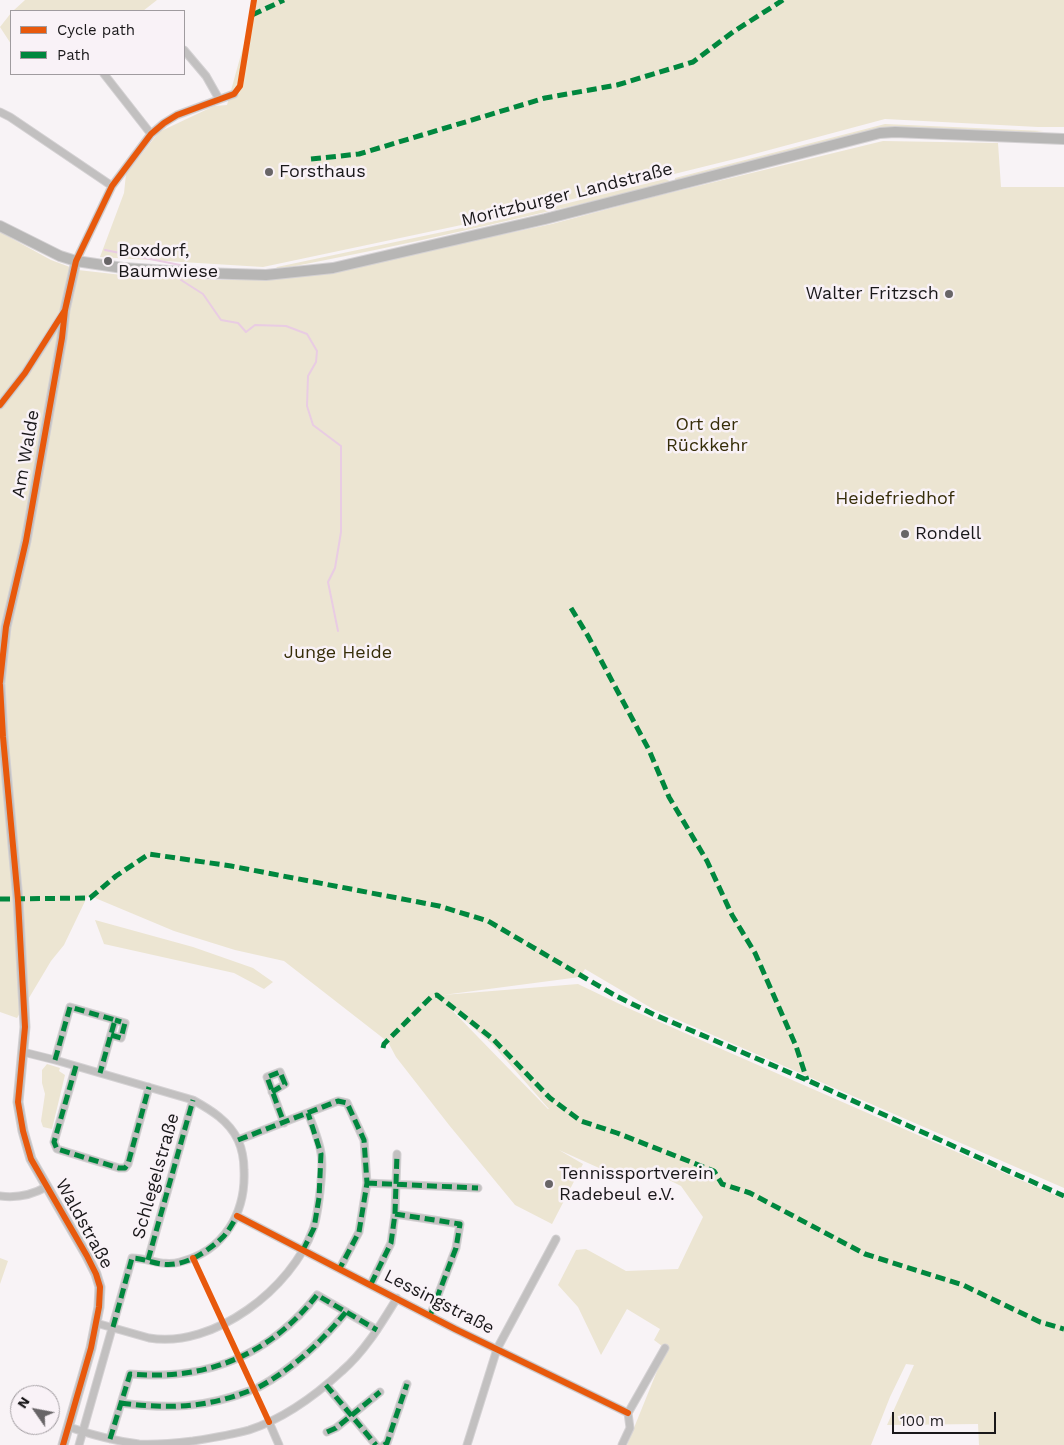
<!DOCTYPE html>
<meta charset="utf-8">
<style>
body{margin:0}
#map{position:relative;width:1064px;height:1445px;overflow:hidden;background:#f8f3f6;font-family:"Work Sans",sans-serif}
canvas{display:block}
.legend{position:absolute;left:10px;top:10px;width:175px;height:65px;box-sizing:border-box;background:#f9f2f7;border:1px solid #a09b9f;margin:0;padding:6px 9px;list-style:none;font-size:15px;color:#1a181a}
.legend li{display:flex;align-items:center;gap:10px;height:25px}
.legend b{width:25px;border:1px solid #a09b9f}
.north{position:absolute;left:10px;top:1385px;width:50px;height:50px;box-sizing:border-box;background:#f9f2f7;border:1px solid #a09b9f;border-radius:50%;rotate:303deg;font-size:14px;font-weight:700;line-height:20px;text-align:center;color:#1a181a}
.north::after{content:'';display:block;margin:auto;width:18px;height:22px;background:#686567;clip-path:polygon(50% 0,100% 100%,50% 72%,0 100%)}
.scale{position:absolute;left:892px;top:1412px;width:104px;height:22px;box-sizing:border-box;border:2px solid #1a181a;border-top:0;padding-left:6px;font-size:15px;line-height:18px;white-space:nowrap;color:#1a181a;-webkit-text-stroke:4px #f9f2f7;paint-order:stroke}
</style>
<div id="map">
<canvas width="1064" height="1445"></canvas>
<ul class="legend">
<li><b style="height:6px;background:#e8590c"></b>Cycle path</li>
<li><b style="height:6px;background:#00873e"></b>Path</li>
</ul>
<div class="north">N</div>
<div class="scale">100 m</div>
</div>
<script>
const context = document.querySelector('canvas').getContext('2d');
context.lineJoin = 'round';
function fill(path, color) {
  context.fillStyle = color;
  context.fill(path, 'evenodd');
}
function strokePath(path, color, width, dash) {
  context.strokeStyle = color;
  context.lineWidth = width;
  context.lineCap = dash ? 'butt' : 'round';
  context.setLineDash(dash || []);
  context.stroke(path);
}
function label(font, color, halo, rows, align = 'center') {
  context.font = font + ' "Work Sans",sans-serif';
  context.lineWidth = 5;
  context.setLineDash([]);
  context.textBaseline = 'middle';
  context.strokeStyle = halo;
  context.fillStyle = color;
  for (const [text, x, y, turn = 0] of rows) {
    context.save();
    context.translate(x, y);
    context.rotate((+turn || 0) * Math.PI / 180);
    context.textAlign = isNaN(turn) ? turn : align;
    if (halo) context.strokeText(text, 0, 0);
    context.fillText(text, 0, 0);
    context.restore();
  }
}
const green = new Path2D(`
 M25,0h132l-14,11h-130z
 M256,0h808v127h-26l-153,-8 -142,38 -239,59 -241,51 -163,-10 24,-64 2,-19 33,-42 55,-26 13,-1z
 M11,13v31l-11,-17z
 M885,124l159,7 -27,3 -110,-7 -24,1 -208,53v-3z
 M883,141l115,2 3,44h63v1001l-411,-179 -68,-40 -5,8 -137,18 135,-11 52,25 434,190v246h-85l-1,-21 -91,1 27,-60 -8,-1 -16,33 -19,48h-244l39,-96 -12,-9 6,-11 -33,-20 -26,46 -23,-48 -20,-22 18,-35 10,-1 40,22 52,-2 25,-52 -22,-31 -28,-14 -25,9 -69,-31 24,14 -31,60 -37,-19 -66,-80 -53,-68 -8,-15 -104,-81 -49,-11 -61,-19 -86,-36 -24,50 -13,16 -34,57 -17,-6v-780l51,28 27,10 44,5 99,5 47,-2 119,-19 165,-35 101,-27zM442,1000l51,45 56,64h-1z
 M665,179l5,2 -1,2c-131,31 -262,62 -394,87l2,-3 227,-48z
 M95,920l98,27 60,21 20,14 -9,7 -30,-16 -130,-29z
 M47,1064l13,4 -1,3 6,4 -13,54 -9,-2 -2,-6 4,-27 -3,-11v-13z
 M0,1258l8,3 -8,23z`);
const stream = new Path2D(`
 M105,250l75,15
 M181,280l22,14 18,26 17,3 8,9 9,-7 31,1 21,8 10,17 -1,11 -8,14 -1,30 6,19 28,21v86l-6,36 -7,14 10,49`);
const minor = new Path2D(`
 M184,50l22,26 13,23
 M104,74l47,60
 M0,112l10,5 102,69
 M76,261l36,-75 39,-52 13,-11 13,-8 57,-21
 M0,405l25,-32 40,-62
 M111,1035l10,3 4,-15 -10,-3
 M23,1052l32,8 138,40c18,10 36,21 45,40 4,9 6,20 6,30 2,43 -20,81 -64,92 -17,5 -31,-4 -48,-4l-53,187
 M55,1060l15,-53 45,13 -15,53
 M76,1066l-22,76 3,7 62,19h6l3,-4 21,-77
 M272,1092l13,-8 -5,-12 -13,5 17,46
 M238,1140l100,-39 9,2 17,37 3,43 -8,49 -19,36
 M367,1183l111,5
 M0,1196c16,2 32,-1 46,-9
 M395,1214l65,10 -4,24 -26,68
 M237,1216l218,113 173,84
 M148,1260l45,-160
 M371,1284l20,-41 4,-29 2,-60
 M96,1323l53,15c65,11 143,-50 164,-109 5,-13 11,-62 8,-76 -2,-13 -8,-27 -13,-40
 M326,1385l50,60
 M259,1387c35,-19 62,-45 87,-75
 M121,1403c47,6 84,5 128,-12
 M269,1422l10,23
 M69,1427c23,8 46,14 70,17 17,1 37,-1 54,-3 19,-3 38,-6 56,-11 34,-11 67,-35 93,-59 23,-20 39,-47 55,-73
 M327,1432l9,-4 44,-36
 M110,1439l20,-65c76,7 140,-19 187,-79l60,35
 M384,1445l3,-2 20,-59
 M467,1445l30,-96 59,-110
 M622,1445l8,-17 -2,-15 37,-65`);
const tertiary = new Path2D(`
 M0,682l6,-55 20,-86 36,-203 3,-28 11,-49
 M0,685l3,52 15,163 7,127 -7,75 5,29 8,28 56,97 9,18 4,13 -1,20 -8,41 -28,97`);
const secondary = new Path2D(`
 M0,226l60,30 16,5 47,7 77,5 66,2 67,-7 212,-49 335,-86 15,-1 169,7`);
const quiet = new Path2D(`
 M252,15l32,-15
 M311,159l48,-5 186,-56 72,-13 76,-23 40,-30 50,-32
 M571,608l17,28 61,114 20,47 38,64 25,54 23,38 41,93 11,34
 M0,899l90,-1 26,-22 33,-22 82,12 208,40 49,15 128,75 39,19 152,65 257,116
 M111,1035l10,3 4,-15 -10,-3
 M383,1048l1,-4 48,-48 5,-1 56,44 57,59 31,23 36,12 97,38 8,13 28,9 115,61 98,31 77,37 24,7
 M55,1060l15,-53 45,13 -15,53
 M76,1066l-22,76 3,7 62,19h6l3,-4 21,-77
 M272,1092l13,-8 -5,-12 -13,5 17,46
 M238,1140l100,-39 9,2 17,37 3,43 -8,49 -19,36
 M367,1183l111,5
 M395,1214l65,10 -4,24 -26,68
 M303,1250l11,-22 5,-30 2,-44 -13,-41
 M148,1260l45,-160
 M371,1284l20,-41 4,-29 2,-60
 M113,1327l19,-69c10,0 20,5 30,6 22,4 48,-14 62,-28 5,-6 9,-13 13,-20
 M326,1385l50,60
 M259,1387c35,-19 62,-45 87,-75
 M121,1403c47,6 84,5 128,-12
 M327,1432l9,-4 44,-36
 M110,1439l20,-65c76,7 140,-19 187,-79l60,35
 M384,1445l3,-2 20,-59`);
const cycleway = new Path2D(`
 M0,405l25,-32 40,-63
 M0,682l6,-55 20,-86 36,-203 3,-28 11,-49 36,-75 39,-52 13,-11 13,-8 57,-21 6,-8 14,-86
 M0,685l3,52 15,163 7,127 -7,75 5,29 8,28 56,97 9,18 4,13 -1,20 -8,41 -28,97
 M237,1216l218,113 173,84
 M193,1258l76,164`);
const markers = [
 [269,172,5,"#686567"],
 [108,261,5,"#686567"],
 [949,294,5,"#686567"],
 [905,534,5,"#686567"],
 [549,1184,5,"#686567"]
];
const poiNames = [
 ["Forsthaus",279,172],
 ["Boxdorf,",118,251],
 ["Baumwiese",118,272],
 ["Walter Fritzsch",939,294,"right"],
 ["Rondell",915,534],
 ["Tennissportverein",559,1174],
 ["Radebeul e.V.",559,1195]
];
const streetNames = [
 ["Moritzburger Landstraße",567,195,-14],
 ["Am Walde",26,454,-80],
 ["Schlegelstraße",156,1176,-74],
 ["Waldstraße",84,1224,61],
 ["Lessingstraße",439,1302,27]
];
const parkNames = [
 ["Ort der",707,425],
 ["Rückkehr",707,446],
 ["Heidefriedhof",895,499],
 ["Junge Heide",338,653]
];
fill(green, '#ece5d2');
strokePath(stream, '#e9cce3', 2);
strokePath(minor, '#d4d1d3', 9);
strokePath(tertiary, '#d4d1d3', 11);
strokePath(secondary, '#d4d1d3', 12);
strokePath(minor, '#c2c0c0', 7);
strokePath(tertiary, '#c2c0c0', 9);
strokePath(secondary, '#b7b6b5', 10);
strokePath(quiet, '#00873e', 5, [10, 5]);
strokePath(cycleway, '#e8590c', 6);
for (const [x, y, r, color] of markers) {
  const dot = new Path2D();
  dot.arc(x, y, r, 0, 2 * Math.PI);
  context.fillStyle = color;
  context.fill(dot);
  strokePath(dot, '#f9f2f7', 2);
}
label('18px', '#1a181a', '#f9f2f7', poiNames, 'left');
label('18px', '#1a181a', '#f9f2f7', streetNames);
label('18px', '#362d08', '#f9f2f7', parkNames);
</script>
